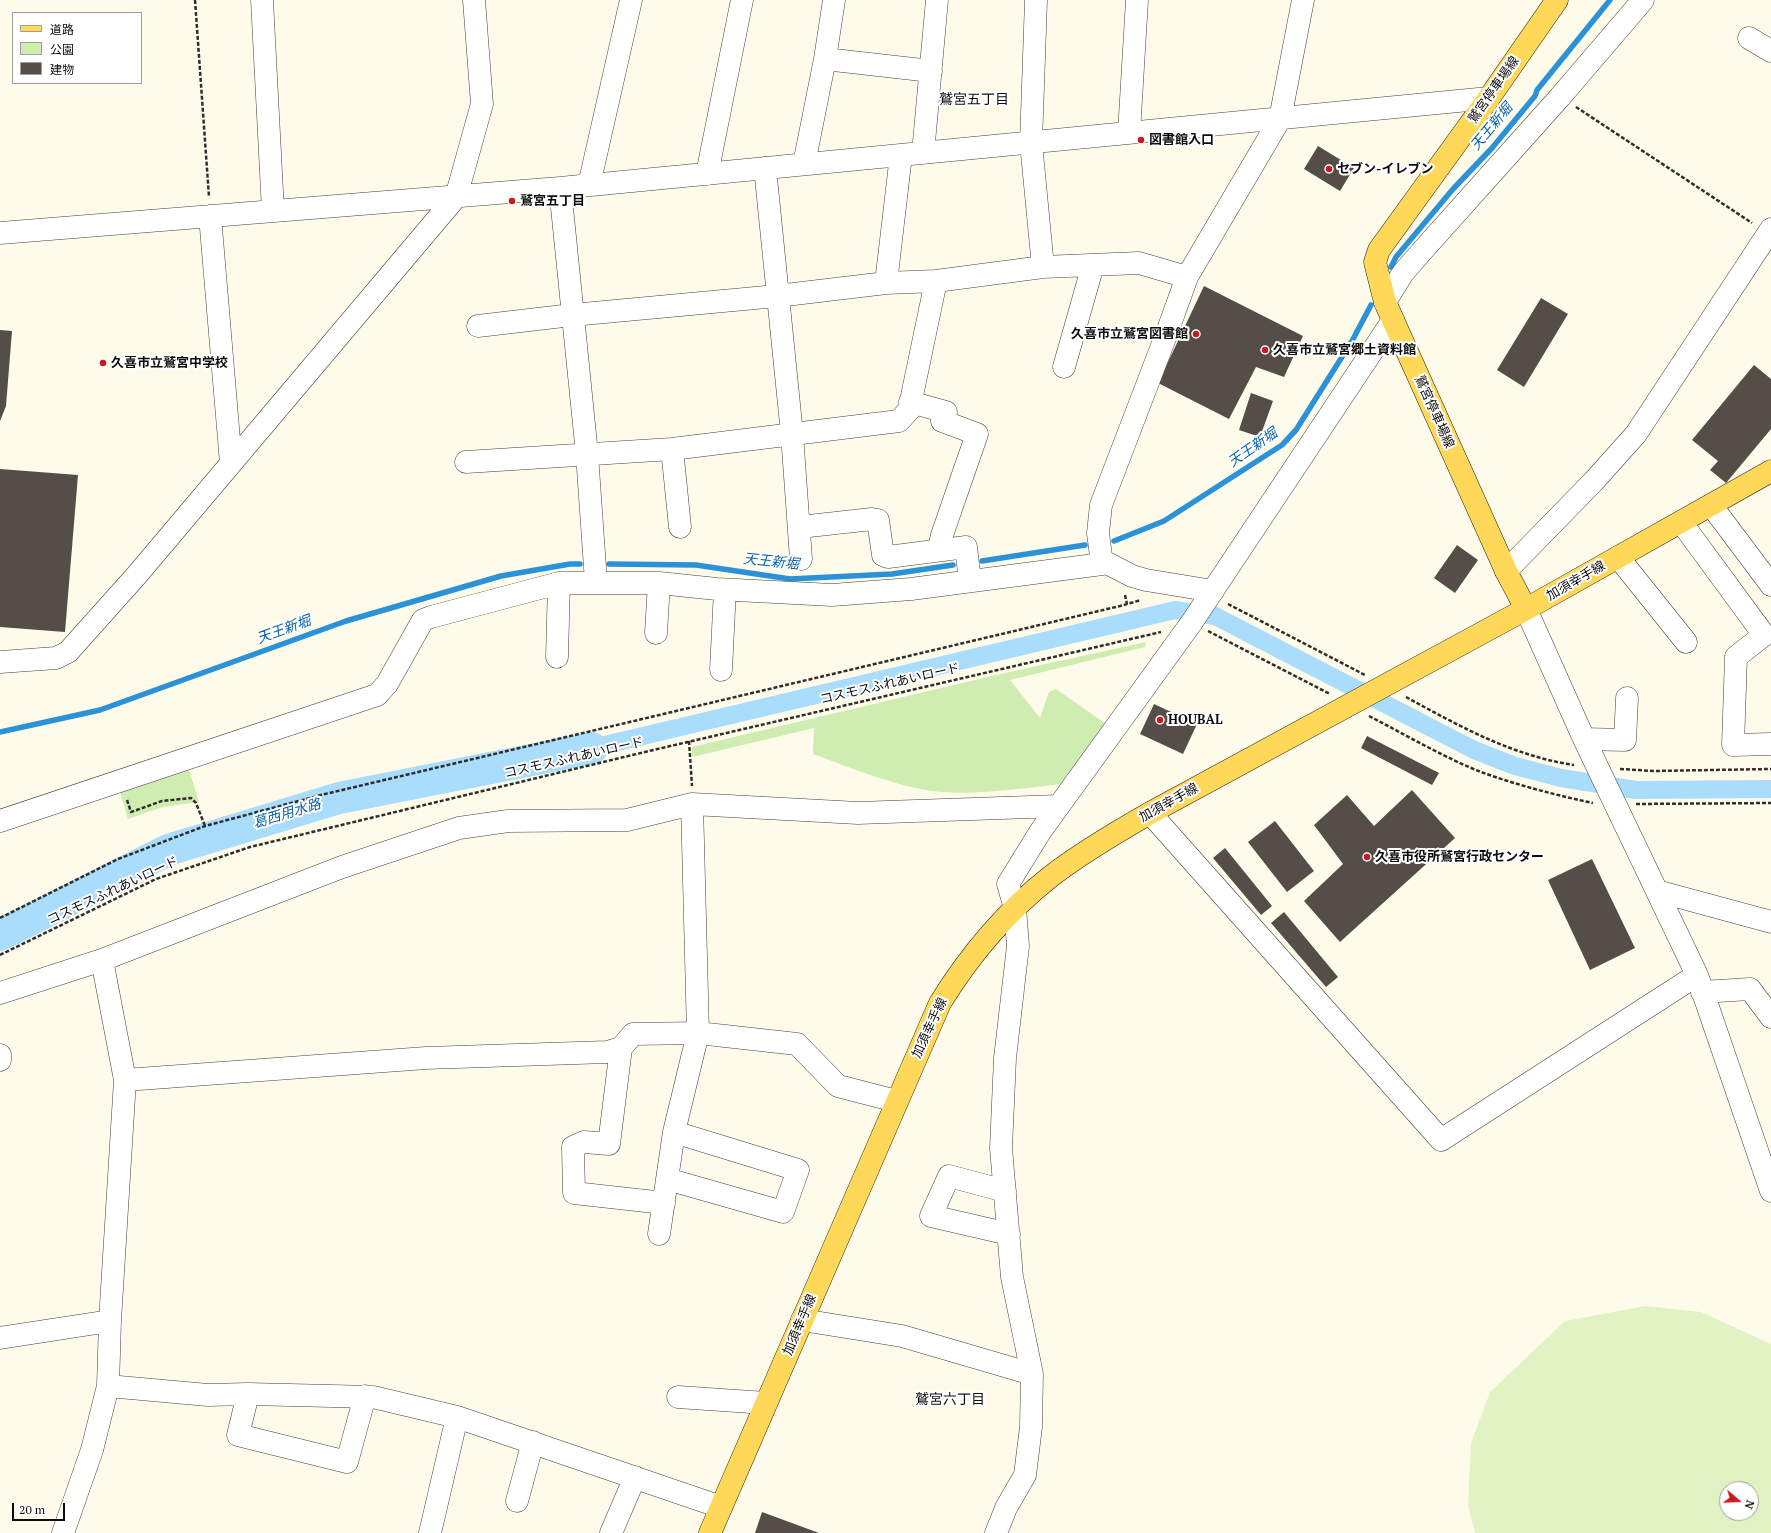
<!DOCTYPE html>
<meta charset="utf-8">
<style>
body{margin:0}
#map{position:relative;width:1771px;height:1533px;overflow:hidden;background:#fffbea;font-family:"PT Serif","Noto Sans JP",serif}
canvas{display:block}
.legend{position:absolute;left:12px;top:12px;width:130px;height:72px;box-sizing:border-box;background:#fff;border:1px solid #9e9e9e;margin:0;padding:5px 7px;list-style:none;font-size:12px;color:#0c0c0c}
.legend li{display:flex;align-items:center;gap:8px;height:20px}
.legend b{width:20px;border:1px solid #9e9e9e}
.north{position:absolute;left:1719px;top:1481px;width:40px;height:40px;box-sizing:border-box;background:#fff;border:1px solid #9e9e9e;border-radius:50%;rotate:109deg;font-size:11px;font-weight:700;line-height:16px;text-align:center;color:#0c0c0c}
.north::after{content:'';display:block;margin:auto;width:14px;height:18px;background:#c61920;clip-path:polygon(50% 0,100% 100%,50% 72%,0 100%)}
.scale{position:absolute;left:12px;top:1503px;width:53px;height:18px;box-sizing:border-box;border:2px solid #0c0c0c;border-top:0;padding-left:5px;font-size:12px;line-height:14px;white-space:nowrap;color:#0c0c0c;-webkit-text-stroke:3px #fff;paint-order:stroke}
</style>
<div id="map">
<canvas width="1771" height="1533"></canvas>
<ul class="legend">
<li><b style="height:5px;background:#ffd85a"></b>道路</li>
<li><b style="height:11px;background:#cfecb1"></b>公園</li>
<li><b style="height:11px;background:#554d47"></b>建物</li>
</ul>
<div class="north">N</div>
<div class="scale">20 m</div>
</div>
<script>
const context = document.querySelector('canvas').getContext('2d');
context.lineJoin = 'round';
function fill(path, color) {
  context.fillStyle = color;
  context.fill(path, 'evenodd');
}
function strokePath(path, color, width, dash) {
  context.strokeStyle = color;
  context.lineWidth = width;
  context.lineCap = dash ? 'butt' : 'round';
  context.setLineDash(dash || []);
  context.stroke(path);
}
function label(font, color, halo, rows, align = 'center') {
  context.font = font + ' "PT Serif","Noto Sans JP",serif';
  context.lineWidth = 4;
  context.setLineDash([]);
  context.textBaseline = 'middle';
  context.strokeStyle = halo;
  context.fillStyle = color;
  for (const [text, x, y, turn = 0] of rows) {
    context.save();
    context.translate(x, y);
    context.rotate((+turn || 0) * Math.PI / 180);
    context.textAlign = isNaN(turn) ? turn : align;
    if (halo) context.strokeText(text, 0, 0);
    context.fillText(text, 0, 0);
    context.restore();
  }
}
const green = new Path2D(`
 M1146,642l-1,5 -135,33 30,38 9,-26 7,-3 50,35 -43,60c-40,4 -81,11 -121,8 -41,-3 -90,-24 -129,-38l1,-26 -122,29v-10l304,-72z
 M183,768l6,2 10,32 -36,5 -35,12 -9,-30z`);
const pitch = new Path2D(`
 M1645,1306l56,6 70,32v189h-296l-7,-27 3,-63 19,-51 75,-71zM1727,1489h24v24h-24z`);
const stream = new Path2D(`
 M1391,267l5,-10 57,-68 39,-41 43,-52 2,-6 73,-90
 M1114,541l50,-20 118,-76 14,-15 56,-89 19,-36
 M982,561l103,-16
 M609,564l87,1 94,14 102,-5 61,-9
 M0,732l100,-22 246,-89 155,-45 69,-12h10`);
const canal = new Path2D(`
 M592,748l583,-138 40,6 259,134 41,16 46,12 75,12 135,-1`);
const river = new Path2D(`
 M0,935l168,-85 171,-52 253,-50`);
const building = new Path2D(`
 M1318,146l36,22 -14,23 -36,-22z
 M1204,286l99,50 -19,41 -28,-10 -27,52 -71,-36z
 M1541,298l27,16 -44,73 -27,-17z
 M0,330l12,1 -6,75 -6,15z
 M1754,365l17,14v50l-45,54 -16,-13 8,-9 -26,-21z
 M1251,393l22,8 -13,36 -21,-7z
 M0,469l78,6 -13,157 -65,-5z
 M1457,545l21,15 -23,33 -21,-15z
 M1154,704l43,20 -14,30 -43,-20z
 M1367,736l72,37 -7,12 -71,-37z
 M1412,790l43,48 -115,104 -36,-41 39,-37 -29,-39 33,-30 27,31z
 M1275,821l39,50 -27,21 -39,-50z
 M1225,848l47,58 -11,9 -48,-57z
 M1592,859l43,89 -45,22 -42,-90z
 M1284,912l54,65 -12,10 -55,-64z
 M762,1512l57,21h-64z`);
const path = new Path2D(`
 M195,0l14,197
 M1576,107l176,116
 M1125,595l2,9
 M1228,604l137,71
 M1208,631l122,63
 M1406,697c53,29 107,59 168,68
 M1369,716c37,19 74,41 112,56 36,13 74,23 112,31
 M689,741l3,45
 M1620,769l33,2 118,-2
 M127,800l4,12 31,-11 29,-3 5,5 9,23
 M1636,804l135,-1
 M0,918l118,-59 87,-33 116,-31 799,-189 21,-6
 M0,955l156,-76 94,-32 399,-96 512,-119`);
const minor = new Path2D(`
 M262,0l11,211
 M1036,0l-5,143 12,124
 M1749,38l22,13
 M825,59l106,12
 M1129,133l8,-133
 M923,153l14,-153
 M804,164l21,-105 9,-59
 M765,168l27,266 9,125
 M707,174l35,-174
 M589,185l42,-185
 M560,188l27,266 9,128
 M210,216l21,247
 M0,233l560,-45 929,-90
 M886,283l15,-128
 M1385,302l18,-29 20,-23 137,-153 83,-97
 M478,326l94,-11 205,-19 109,-13 50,-2 107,-14 96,-4 48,14
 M1064,367l29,-102
 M910,402l36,10 -4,9 35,13 -35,101 -3,14
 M672,449l8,78
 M466,462l206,-13 227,-28 10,-11 27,-129
 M1711,505l60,80
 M1681,522l83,113 -28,22 -3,88 38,-1
 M800,527l72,-8 6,1 5,35 5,2 78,-10 4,34
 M1618,557l68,85
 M1506,571l87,-89 43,-48 135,-205
 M1213,591l-67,-11 -14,-4 -25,-13 -5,1 -4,-31 3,-28 64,-167 22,-61 93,-158 23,-119
 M1526,609l58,130 113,236 74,216
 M656,633l3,-50
 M557,657l2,-74
 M0,662l56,-4 12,-6 68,-76 320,-379 26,-93 -8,-104
 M721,670l4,-80
 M1584,739l41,1 2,-42
 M1150,813l291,327 256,-165
 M0,821l377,-126 10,-11 36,-64 8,-3 128,-34h100l58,6 115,6 79,-6 191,-25
 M1657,891l114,31
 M1702,992l48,-3 21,28
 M0,993l102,-33 240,-93 117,-39 49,-7 119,-1 65,-16 166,9 201,-7
 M621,1048l-12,96 -25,-2 -11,5 1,46 90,10
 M0,1055v5
 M125,1080l301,-22 181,-6 14,-4 12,-14 65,-1 99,11 41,42 58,15
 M667,1179l116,33 15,-42 -124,-38
 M1005,1191l-56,-15 -18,40 78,18
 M659,1234l15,-102 24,-99 -6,-229
 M802,1320l100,16 130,38
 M0,1338l110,-17
 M108,1386l100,9 40,-1 125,3 84,20 264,90
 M248,1394l-10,41 109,27 18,-66
 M678,1397l88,6
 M517,1501l16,-59
 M63,1533l29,-83 16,-64 2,-65 15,-241 -23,-120
 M430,1533l27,-116
 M611,1533l24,-56
 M996,1533l10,-25 19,-33 6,-48 1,-53 -20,-97 -11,-129 4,-90 13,-112 -3,-38 -7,-24 32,-52 152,-210 201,-302`);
const major = new Path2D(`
 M1526,609l-20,-38 -113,-251 -8,-18 -10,-40 4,-12 110,-152 68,-98
 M710,1533l230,-530c29,-47 66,-91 110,-126 31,-24 65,-44 100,-64l376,-204 245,-138`);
const markers = [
 [1141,140,4,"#c61920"],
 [1329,169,4,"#c61920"],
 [512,201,4,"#c61920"],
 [1196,334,4,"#c61920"],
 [1265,350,4,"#c61920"],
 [103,363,4,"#c61920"],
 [1160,720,4,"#c61920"],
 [1367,857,4,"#c61920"]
];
const streetNames = [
 ["鷲宮停車場線",1494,90,-55],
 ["鷲宮停車場線",1434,412,66],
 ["加須幸手線",1576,581,-30],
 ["コスモスふれあいロード",890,684,-13],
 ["コスモスふれあいロード",574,758,-13],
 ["加須幸手線",1169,803,-29],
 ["コスモスふれあいロード",113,891,-25],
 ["加須幸手線",930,1028,-65],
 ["加須幸手線",800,1325,-67]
];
const poiNames = [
 ["図書館入口",1149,140],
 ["セブン-イレブン",1337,169],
 ["鷲宮五丁目",520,201],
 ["久喜市立鷲宮図書館",1188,334,"right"],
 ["久喜市立鷲宮郷土資料館",1273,350],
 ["久喜市立鷲宮中学校",111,363],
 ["HOUBAL",1168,720],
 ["久喜市役所鷲宮行政センター",1375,857]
];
const neighbourhoodNames = [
 ["鷲宮五丁目",974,100],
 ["鷲宮六丁目",950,1400]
];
const waterNames = [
 ["天王新堀",1492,127,-50],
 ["天王新堀",1253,448,-35],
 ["天王新堀",771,562,6],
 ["天王新堀",284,630,-20],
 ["葛西用水路",287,814,-17]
];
fill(green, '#cfecb1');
fill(pitch, '#e2f3c3');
strokePath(stream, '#2b92d8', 5.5);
strokePath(canal, '#aadcfb', 18);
strokePath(river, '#aadcfb', 32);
fill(building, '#554d47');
strokePath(minor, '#3f3f3f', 23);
strokePath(major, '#1d1d1d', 23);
strokePath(path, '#2e2e2e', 2.5, [4, 2]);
strokePath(minor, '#fff', 22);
strokePath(major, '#ffd85a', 22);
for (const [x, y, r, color] of markers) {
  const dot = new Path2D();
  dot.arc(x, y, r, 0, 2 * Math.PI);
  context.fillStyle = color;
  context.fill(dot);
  strokePath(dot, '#fff', 1.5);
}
label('13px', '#0c0c0c', '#fff', streetNames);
label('bold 13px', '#0c0c0c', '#fff', poiNames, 'left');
label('14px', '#0c0c0c', '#fff', neighbourhoodNames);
label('italic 14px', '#0c62a7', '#fff', waterNames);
</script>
